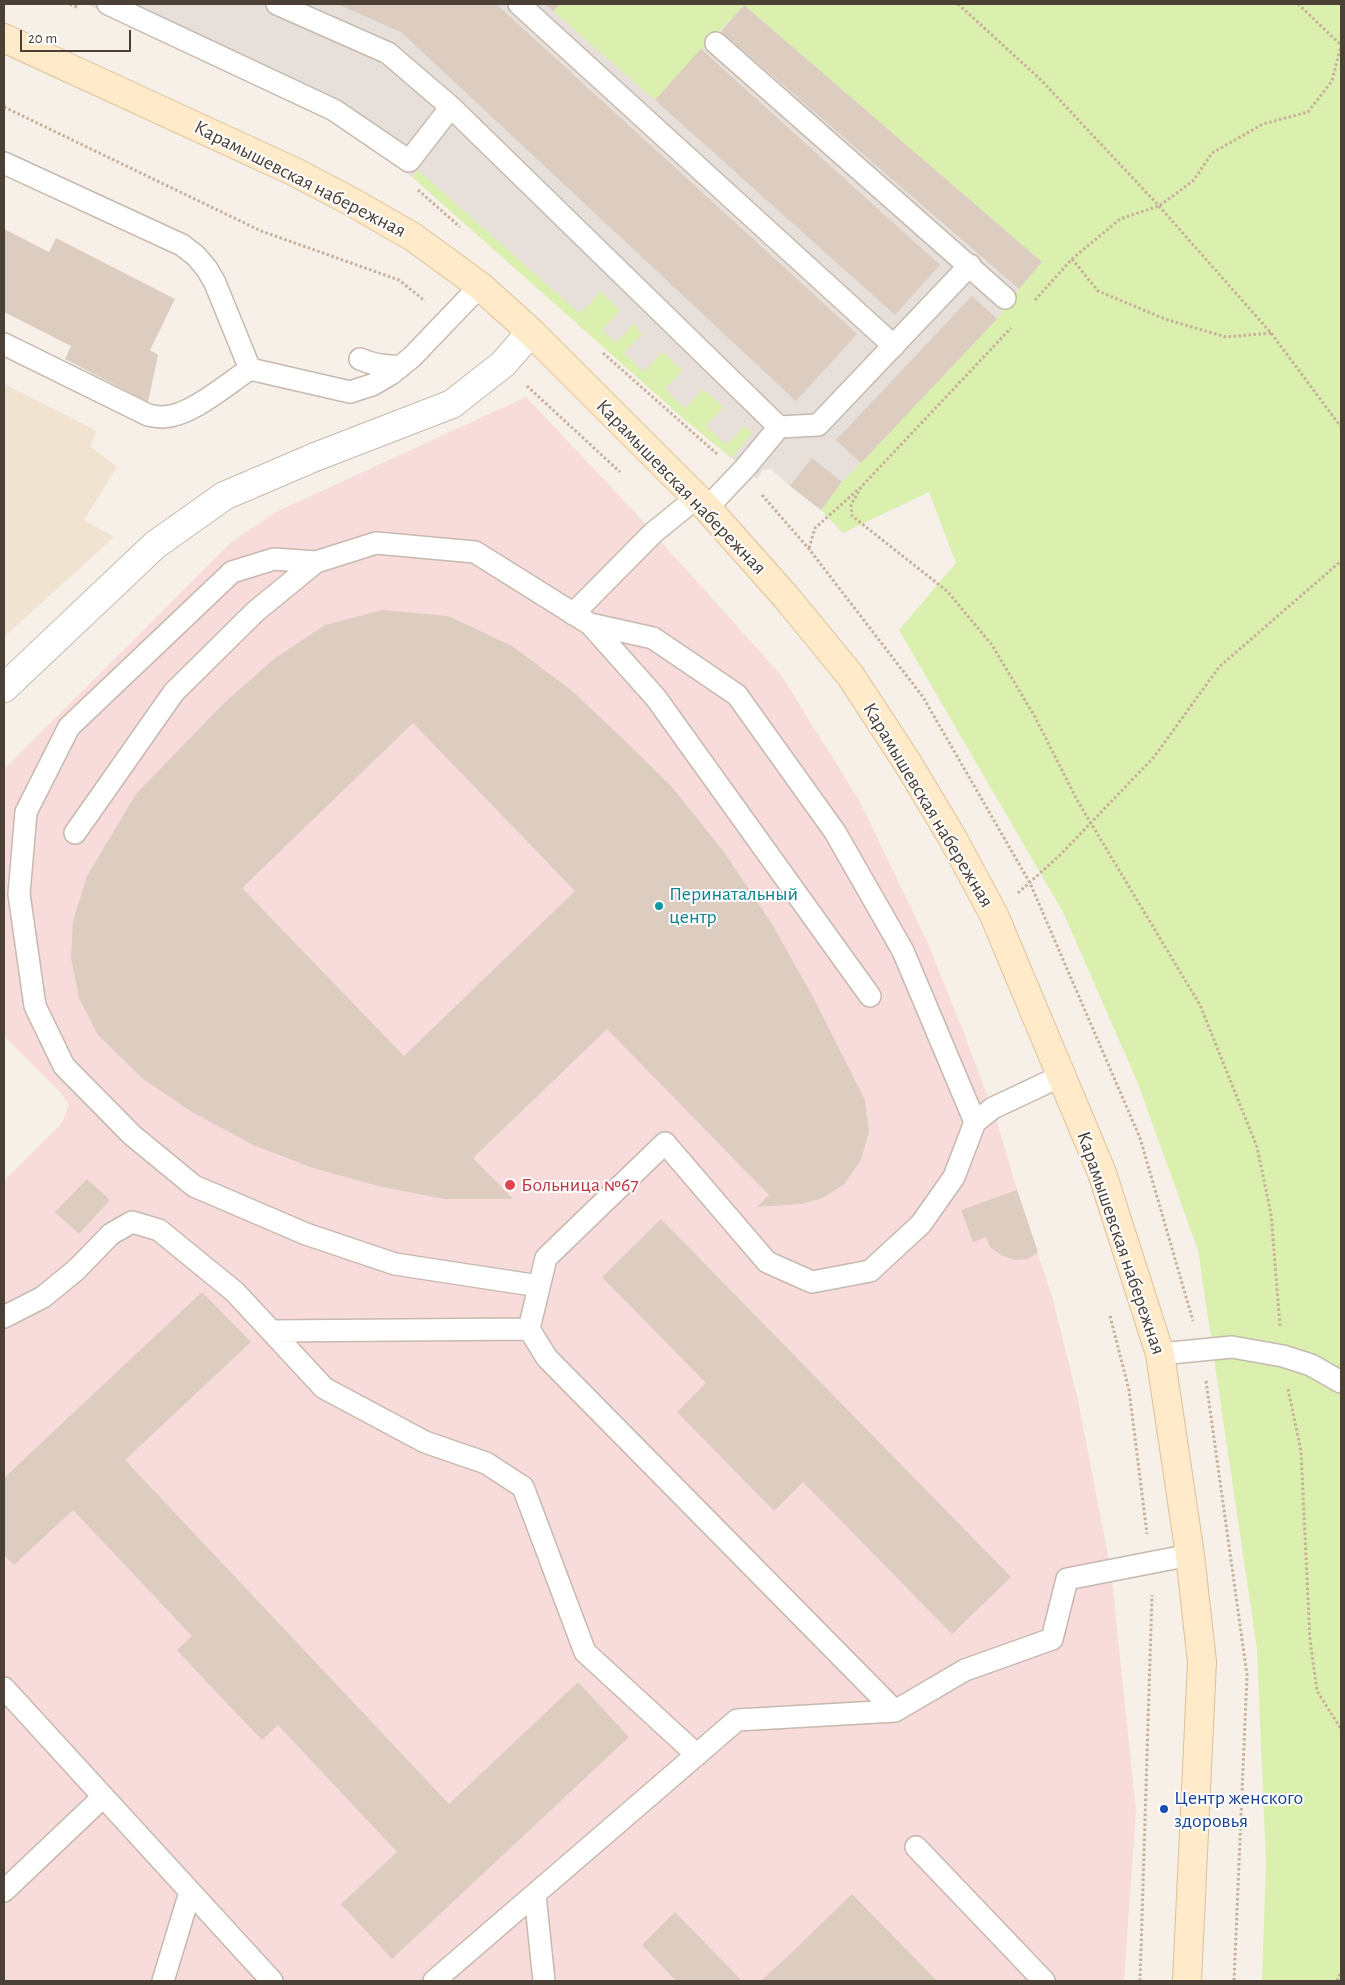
<!DOCTYPE html>
<meta charset="utf-8">
<style>
body{margin:0}
#map{position:relative;width:1345px;height:1985px;overflow:hidden;background:#f6f0e9;font-family:"Alegreya Sans",sans-serif}
canvas{display:block}
.frame{position:absolute;inset:0;border:5px solid #4b4036;pointer-events:none}
.scale{position:absolute;left:20px;top:30px;width:111px;height:22px;box-sizing:border-box;border:2px solid #4b4036;border-top:0;padding-left:6px;font-size:15px;line-height:18px;white-space:nowrap;color:#4b4036;-webkit-text-stroke:4px #fff;paint-order:stroke}
</style>
<div id="map">
<canvas width="1345" height="1985"></canvas>
<div class="frame"></div>
<div class="scale">20 m</div>
</div>
<script>
const context = document.querySelector('canvas').getContext('2d');
context.lineJoin = 'round';
function fill(path, color) {
  context.fillStyle = color;
  context.fill(path, 'evenodd');
}
function strokePath(path, color, width, dash) {
  context.strokeStyle = color;
  context.lineWidth = width;
  context.lineCap = dash ? 'butt' : 'round';
  context.setLineDash(dash || []);
  context.stroke(path);
}
function label(font, color, halo, rows, align = 'center') {
  context.font = font + ' "Alegreya Sans",sans-serif';
  context.lineWidth = 4;
  context.setLineDash([]);
  context.textBaseline = 'middle';
  context.strokeStyle = halo;
  context.fillStyle = color;
  for (const [text, x, y, turn = 0] of rows) {
    context.save();
    context.translate(x, y);
    context.rotate((+turn || 0) * Math.PI / 180);
    context.textAlign = isNaN(turn) ? turn : align;
    if (halo) context.strokeText(text, 0, 0);
    context.fillText(text, 0, 0);
    context.restore();
  }
}
const industrial = new Path2D(`
 M86,4h474l-7,7 148,38 20,-18 23,-26 298,257 -23,27 -22,30 -155,163 -21,28 -31,-24 -19,-17 -8,1 -6,9 -73,-60 -261,-234 -102,-72 -40,-21z`);
const education = new Path2D(`
 M4,384l93,47 -7,15 27,21 -33,53 30,17 -110,100z`);
const medical = new Path2D(`
 M526,397l103,109 152,169 78,125 68,141 37,92 34,92 19,65 35,106 26,104 33,171 25,240 -12,170h-1120v-800l58,-58 7,-18 -8,-12 -57,-57v-267l229,-228 43,-29z`);
const green = new Path2D(`
 M560,4h781v1977h-79l4,-118 -9,-214 -59,-399 -61,-169 -74,-169 -164,-282 57,-67 -27,-71 -86,41 -22,-23 21,-28 155,-163 22,-30 23,-27 -298,-257 -89,95 -102,-89z
 M418,170l162,144 21,-23 19,20 -18,19 14,13 18,-19 8,10 -18,19 20,19 18,-20 21,18 -18,19 20,19 18,-19 21,18 -18,19 20,19 19,-19 7,7 -20,25 -48,-39 -272,-242z`);
const building = new Path2D(`
 M337,4h159l361,330 -61,67 -395,-369z
 M545,4h15l-7,7z
 M744,5l298,257 -23,27 -298,-258z
 M701,49l239,216 -45,50 -240,-215z
 M4,229l45,23 7,-14 119,61 -25,51 8,5 -10,47 -83,-43 6,-13 -67,-34z
 M972,296l25,23 -136,144 -25,-23z
 M812,458l30,24 -21,28 -31,-24z
 M383,610l65,6 64,30 59,44 50,47 51,50 52,65 48,72 42,75 51,101 4,32 -8,28 -17,24 -21,14 -22,6 -44,3 12,-12 -162,-166 -134,129 40,41h-68l-63,-12 -69,-19 -60,-23 -61,-33 -49,-33 -45,-44 -19,-37 -8,-40 2,-37 14,-45 49,-82 88,-91 50,-44 51,-34zM413,723l162,168 -171,165 -162,-168z
 M87,1179l23,21 -31,34 -24,-22z
 M1017,1190l21,62 -10,7 -13,1 -12,-4 -13,-9 -4,-10 -13,5 -12,-32z
 M661,1219l350,358 -59,57 -149,-152 -29,29 -97,-99 29,-29 -104,-106z
 M202,1292l49,50 -126,118 324,344 129,-122 51,55 -237,222 -51,-55 56,-52 -119,-127 -16,15 -43,-45 -42,-45 15,-14 -119,-126 -59,55 -10,-10v-77z
 M852,1894l85,87h-176l27,-25z
 M675,1912l67,69h-66l-34,-36z`);
const path = new Path2D(`
 M70,4l9,4
 M958,4l82,75 119,127 112,127 70,94
 M1298,4l43,41
 M4,107l257,124 138,49 26,21
 M418,190l42,37
 M1072,259l26,32 67,28 61,18 45,-4
 M1035,300l37,-41 48,-40 39,-13 34,-25 19,-28 51,-29 45,-12 24,-31 9,-36
 M603,353l114,101
 M527,386l93,86
 M861,487l-10,18 1,11 95,75 45,54 43,72 42,83 123,205 57,142 14,67 9,112
 M762,495l47,54 114,148 107,186 110,255 53,183
 M809,548l6,-20 46,-41 150,-159
 M1018,893l41,-37 95,-99 65,-90 122,-106
 M1110,1316l19,74 18,144
 M1206,1381l41,294 -13,306
 M1288,1389l13,62 9,189 7,51 24,38
 M1140,1981l12,-386
 M1337,1981l4,-9`);
const lane = new Path2D(`
 M108,4l226,106 75,51 42,-54
 M277,4l111,49 63,54 328,320
 M519,4l375,342
 M716,43l289,255
 M4,163l178,82 14,11 11,13 8,14 35,86
 M4,344l144,71c5,1 10,2 15,2 28,-1 64,-33 87,-48l100,23 22,-7 19,-11 21,-17 68,-71
 M360,359c14,6 25,8 41,7
 M707,508l38,-40 34,-41 39,-2 152,-160
 M573,614l80,-81 43,-35
 M590,624l66,74 214,298
 M75,833l99,-141 82,-81 60,-49
 M539,1286l-144,-22 -89,-30 -112,-48 -62,-51 -68,-69 -29,-60 -16,-112 7,-82 43,-85 163,-155 42,-13 42,3 60,-19 99,9 115,72 63,14 84,57 98,137 68,119 72,171
 M4,1317l39,-20 33,-27 35,-36 21,-12 27,8 76,62 89,96 101,54 61,21 37,24 62,165 112,103
 M271,1331l258,-2
 M1160,1354l72,-7 51,9 28,9 30,17
 M4,1688l268,293
 M895,1711l-348,-353 -18,-29 17,-71 119,-115 102,119 45,20 58,-11 51,-47 33,-47 21,-55 18,-14 68,-32
 M916,1847l128,134
 M4,1891l99,-94
 M535,1895l9,86
 M163,1981l27,-89
 M434,1981l303,-261 158,-9 70,-41 87,-31 15,-60 123,-24`);
const street = new Path2D(`
 M4,688l151,-143 69,-49 91,-39 137,-53 51,-40 28,-32`);
const secondary = new Path2D(`
 M4,38l291,134 57,30 61,35 67,49 51,46 176,176 79,89 64,78 57,87 45,75 42,78 108,258 58,181 30,201 12,107 -15,319`);
const markers = [
 [659,906,5,"#0f9aa8"],
 [510,1185,6,"#e0444e"],
 [1164,1809,5,"#1a4fb4"]
];
const streetNames = [
 ["Карамышевская набережная",300,179,27],
 ["Карамышевская набережная",681,487,46],
 ["Карамышевская набережная",928,805,59],
 ["Карамышевская набережная",1121,1243,71]
];
const cultureNames = [
 ["Перинатальный",669,894],
 ["центр",669,917]
];
const healthNames = [
 ["Больница №67",521,1185]
];
const transitNames = [
 ["Центр женского",1174,1798],
 ["здоровья",1174,1821]
];
fill(industrial, '#e6dfda');
fill(education, '#f1e3d2');
fill(medical, '#f8dcdc');
fill(green, '#dbefae');
fill(building, '#dccdc0');
strokePath(lane, '#c6b9ad', 24);
strokePath(street, '#c6b9ad', 30);
strokePath(secondary, '#dec096', 30);
strokePath(path, '#c7b09a', 3, [2.5, 2.5]);
strokePath(lane, '#fff', 21);
strokePath(street, '#fff', 28);
strokePath(secondary, '#ffeaca', 28);
for (const [x, y, r, color] of markers) {
  const dot = new Path2D();
  dot.arc(x, y, r, 0, 2 * Math.PI);
  context.fillStyle = color;
  context.fill(dot);
  strokePath(dot, '#fff', 2);
}
label('20px', '#4b4036', '#fff', streetNames);
label('20px', '#0d838f', '#fff', cultureNames, 'left');
label('20px', '#be3a42', '#fff', healthNames, 'left');
label('20px', '#164399', '#fff', transitNames, 'left');
</script>
